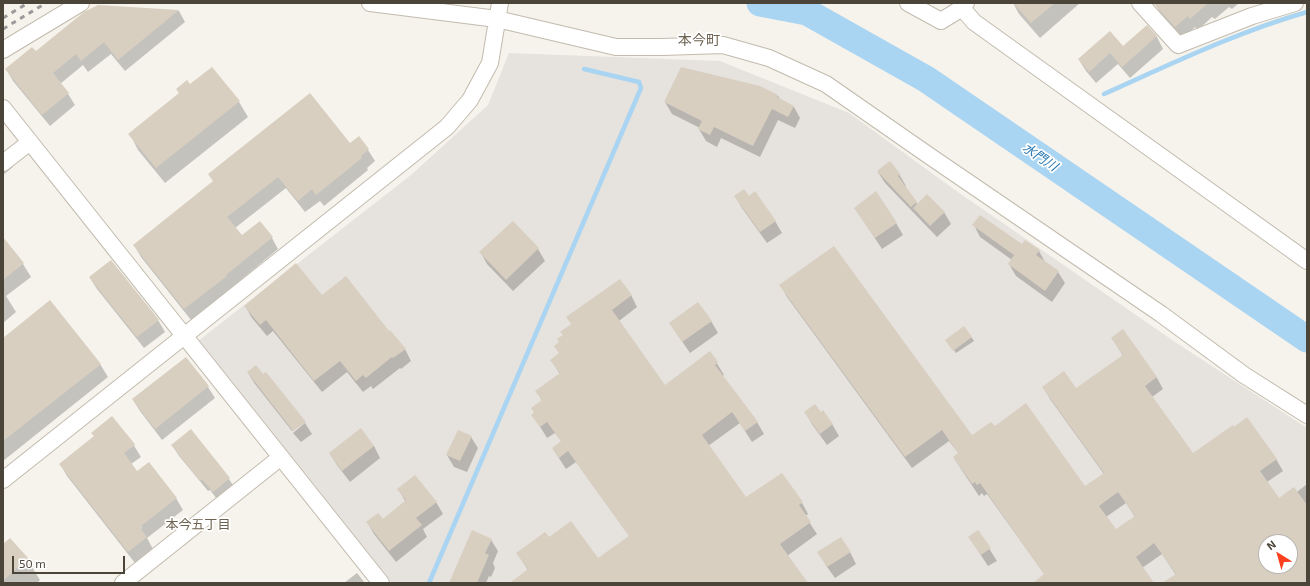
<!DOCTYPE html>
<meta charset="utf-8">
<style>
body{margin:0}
#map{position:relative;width:1310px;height:586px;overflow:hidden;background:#f6f3ec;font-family:"Exo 2",sans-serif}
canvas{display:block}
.frame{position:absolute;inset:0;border:4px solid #4b4439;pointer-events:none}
.north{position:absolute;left:1258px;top:534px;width:40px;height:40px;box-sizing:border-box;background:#fff;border:1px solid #b7b4b0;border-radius:50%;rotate:323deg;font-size:11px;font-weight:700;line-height:16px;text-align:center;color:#4b4439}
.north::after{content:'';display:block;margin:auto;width:14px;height:18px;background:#fc3f1d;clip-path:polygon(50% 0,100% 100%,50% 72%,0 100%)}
.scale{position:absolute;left:12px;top:556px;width:113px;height:18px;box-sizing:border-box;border:2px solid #4b4439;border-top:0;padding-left:5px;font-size:12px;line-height:14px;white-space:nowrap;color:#4b4439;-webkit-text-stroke:3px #fff;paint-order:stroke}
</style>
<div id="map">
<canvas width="1310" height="586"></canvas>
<div class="frame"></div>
<div class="north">N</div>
<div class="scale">50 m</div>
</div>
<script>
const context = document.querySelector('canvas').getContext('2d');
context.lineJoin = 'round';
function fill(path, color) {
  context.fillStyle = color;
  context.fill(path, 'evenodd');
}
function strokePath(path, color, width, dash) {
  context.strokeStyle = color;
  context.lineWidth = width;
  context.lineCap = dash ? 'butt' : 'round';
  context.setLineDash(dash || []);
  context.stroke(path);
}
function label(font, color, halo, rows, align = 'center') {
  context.font = font + ' "Exo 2","Noto Sans JP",sans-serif';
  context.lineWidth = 3.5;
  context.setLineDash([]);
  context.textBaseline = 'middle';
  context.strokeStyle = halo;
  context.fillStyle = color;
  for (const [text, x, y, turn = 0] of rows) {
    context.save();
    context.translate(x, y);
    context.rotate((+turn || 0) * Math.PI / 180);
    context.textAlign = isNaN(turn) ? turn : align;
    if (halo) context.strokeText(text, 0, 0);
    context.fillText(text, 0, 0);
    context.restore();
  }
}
const industrial = new Path2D(`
 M509,53l211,8 129,52 106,77 220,152 132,86v155h-915l-194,-242 213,-166 77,-70zM1266,542h24v24h-24z`);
const shadow = new Path2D(`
 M1013,3h67l-40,35 -21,-24z
 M1158,3h81l-7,6 -3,-2 -14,12 -3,-2 -14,13 -3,-3 -13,12 -20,-23 -6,-11z
 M98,6l81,5 6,11 -60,49 -14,-17 -23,18 -5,-7 -23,19 8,10 7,11 -25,21 -37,-45 -7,-12 30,-16z
 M1147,26l10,11 6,12 -33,29 -12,-14 -22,19 -10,-12 -7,-11 44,-13z
 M212,68l27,34 9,15 -83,66 -27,-33 -8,-16z
 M759,87l19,9 2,3 14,8 6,11 -5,10 -17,-8 -18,37 -39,-19 -4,9 -11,-6 -7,-12 1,-1 -28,-14 -7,-12z
 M350,144l18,6 7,11 -8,7 1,2 -44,36 -4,-5 -15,11 -19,-24 -51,40 6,9 31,1 6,11 -46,38 1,1 -42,32 -50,-63 -7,-12 80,-63z
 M3,150l10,17 -10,8z
 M878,172l21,2 7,12 -1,1 13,18 26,7 7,12 -14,13 -52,-54z
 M735,196l40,25 7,12 -15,10 -25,-35z
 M855,208l41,15 7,12 -21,14z
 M513,222l25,27 7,12 -32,30 -26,-27 -6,-11z
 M974,225l65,26 6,11 13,10 7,11 -13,19 -36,-26 -7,-12 3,-4 -32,-23z
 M3,239l20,25 8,13 -25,19 10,16 -13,11z
 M90,278l68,42 7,12 -21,16 -47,-59z
 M781,286l191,150 22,-9 91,61 19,-14 -54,-75 -7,-12 33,3 47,-34 -11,-18 10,-7 35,47 6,11 -11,8 41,57 83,5 7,12 -16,11 12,17 18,-7 10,-8v99h-143l12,-8 -14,-21 -20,14 11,15h-111l3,-8 -58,-81 -3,2 -2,-3 -3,3 -18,-27 -7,-11 5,-4 -10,-13 -37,27 -125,-171zM1126,503l9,14 -19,14 -10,-14zM1266,542h24v24h-24z
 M631,295l6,12 -18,14 46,65 45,-34 14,23 -2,1 35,46 7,12 -12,8 -12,-19 -32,23 38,53 56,4 6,11 -3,2 12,18 -30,22 20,27h-296l17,-13 -11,-17 31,-15 50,22 32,-23 -54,-75 -10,7 -13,-20 9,-7 -7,-9 -8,5 -14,-23 9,-14 -5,-10 23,-17 -9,-14 9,-6 -5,-8z
 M322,296l67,36 16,17 6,12 -10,8 -1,-1 -27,21 -2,-3 -8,6 -16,-20 -25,20 -49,-61 -6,5 -15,-18 -7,-12z
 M711,321l7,12 -28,20 -13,-19z
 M964,327l10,14 -18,12 -7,-10z
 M3,339l97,25 8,13 -105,84z
 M186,358l22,29 7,11 -53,42 -22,-29 -7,-11z
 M248,373l56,49 -12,9 -37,-47z
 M805,412l27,12 7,12 -12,9 -15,-21z
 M305,423l7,11 -11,8 -8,-9z
 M191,430l38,49 7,11 -16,13 -10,-13 -2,1 -29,-35 -7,-11z
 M471,437l7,11 -11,24 -13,-5 -7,-12z
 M133,444l8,13 -10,7 6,8 39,26 7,12 -36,28 6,11 -18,14 -68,-87 -7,-12z
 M374,446l6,12 -30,24 -13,-17 -7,-11z
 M398,489l38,13 7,12 -20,15 4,8 -31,25 -22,-28 -7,-12 15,-2 24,-18z
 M978,531l19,30 -9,5 -19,-29z
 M10,539l17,20 13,21 -3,3h-34v-38z
 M491,540l7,11 -5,12 2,5 -4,9 -2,-1 -3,7h-36z
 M850,552l6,12 -21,14 -10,-14z
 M357,573l8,10h-21z`);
const stream = new Path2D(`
 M1104,94c67,-30 133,-62 203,-82
 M429,583l212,-495 -2,-6 -55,-13`);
const river = new Path2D(`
 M760,3l47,9 119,67 381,260`);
const building = new Path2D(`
 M1013,3h42l-24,20z
 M1153,3h55l-18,16 -2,-3 -13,11z
 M98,5l81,5 -61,50 -14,-18 -23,19 -5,-7 -23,19 16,20 -27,22 -37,-46 27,-22 4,4 48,-39z
 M1147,25l10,11 -35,31 -12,-14 -21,19 -11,-13 32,-28 13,15z
 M212,67l28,34 -84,67 -28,-34 51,-41 -3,-4 11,-9 3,4z
 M681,67l79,19 18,9 -1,2 17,9 -6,11 -16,-8 -19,37 -39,-19 -4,8 -12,-6 4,-8 -38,-19z
 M310,93l40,50 9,-7 10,13 -8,7 1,2 -46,37 -4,-6 -14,12 -20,-24 -51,40 15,18 18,-14 13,16 -47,38 1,1 -43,33 -51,-64 80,-64 -5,-7z
 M890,161l10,13 -2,2 19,26 -6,5 -34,-36z
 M744,189l5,7 6,-5 21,30 -16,11 -26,-36z
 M876,191l21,32 -22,15 -21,-30z
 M927,194l18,18 -15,14 -17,-18z
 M980,215l42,29 3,-4 15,10 -4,5 23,16 -14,20 -37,-27 6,-9 -42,-30z
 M513,221l26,27 -33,32 -27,-28z
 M3,237l21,26 -21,17z
 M834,246l138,189 19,-13 4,4 31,-23 59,83 19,-13 -62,-86 22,-16 12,17 47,-33 -12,-17 12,-9 34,48 -12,9 48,67 40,-28 1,2 13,-10 30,42 -17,12 19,27 15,-11 13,18v78h-145l14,-9 -22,-31 -18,14 18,26h-121l11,-9 -64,-91 -3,2 -2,-3 -3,2 -19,-27 5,-4 -16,-23 -37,27 -126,-172zM1118,492l17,24 -19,13 -17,-23zM1266,542h24v24h-24z
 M111,260l48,60 -22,17 -48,-60z
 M296,263l26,32 24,-19 43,55 1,-1 16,19 -13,9 -1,-1 -26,21 -3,-3 -7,6 -16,-20 -26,20 -48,-61 -6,5 -16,-19z
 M620,279l12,16 -20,15 53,75 45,-34 8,11 -3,3 43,57 -13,9 -13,-19 -30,23 44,62 36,-24 21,29 -4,3 12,17 -31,22 28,39h-298l18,-14 -12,-16 29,-21 4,5 22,-16 27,37 31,-22 -61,-85 -9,7 -7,-10 9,-7 -14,-19 -7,5 -9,-12 3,-2 -3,-5 11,-8 -7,-9 25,-18 -10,-13 9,-7 -5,-7 5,-4 -2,-3 6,-4 -3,-3 11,-8 -5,-7z
 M50,300l51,64 -98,77v-103z
 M698,302l14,19 -30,21 -13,-19z
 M964,326l8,11 -19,14 -8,-11z
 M186,357l23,29 -54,43 -23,-30z
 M256,365l7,9 3,-2 40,50 -13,9 -46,-59z
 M815,404l6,8 2,-2 10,14 -13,10 -16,-22z
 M112,416l22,27 1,2 -11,8 13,18 12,-9 28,36 -36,28 2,2 -2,1 6,8 -19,15 -69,-88 35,-28 -3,-3z
 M361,428l13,18 -32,25 -13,-18z
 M191,429l39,49 -17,14 -11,-13 -2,2 -29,-36z
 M458,430l14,6 -12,25 -14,-6z
 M415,475l22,27 -21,16 6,7 -33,26 -23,-29 12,-9 5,6 23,-19 -9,-11z
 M472,530l20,9 -7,14 4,2 -12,28h-28z
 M978,530l13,18 -10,7 -13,-18z
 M841,537l10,15 -24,15 -10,-15z
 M10,538l18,20 -25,23v-37z`);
const minor = new Path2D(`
 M370,3l127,16 119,28h46l61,-2 46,13 57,26 105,73 230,157 83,61 63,40
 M908,3l33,18 21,-13 4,-5
 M1140,3l38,42 74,-29 43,-13
 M962,8l12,14 333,239
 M3,50l78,-47
 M3,108l378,475
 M3,163l27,-21
 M3,480l444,-353 23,-27 20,-37 10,-60
 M123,583l158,-126`);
const rail = new Path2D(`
 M3,18l25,-15
 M3,29l43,-26`);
const waterNames = [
 ["水門川",1040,157,34]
];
const neighbourhoodNames = [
 ["本今五丁目",198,525]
];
const quarterNames = [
 ["本今町",699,40]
];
fill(industrial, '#e6e2dd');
fill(shadow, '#0003');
strokePath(stream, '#a9d4f2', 4.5);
strokePath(river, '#a9d4f2', 27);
fill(building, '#d8cfc1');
strokePath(minor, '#c2bbae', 18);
strokePath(minor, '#fff', 16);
strokePath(rail, '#9a9a9a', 3, [5, 5]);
label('italic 13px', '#2e7ab2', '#fff', waterNames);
label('13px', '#6e6250', '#fff', neighbourhoodNames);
label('14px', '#6e6250', '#fff', quarterNames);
</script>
